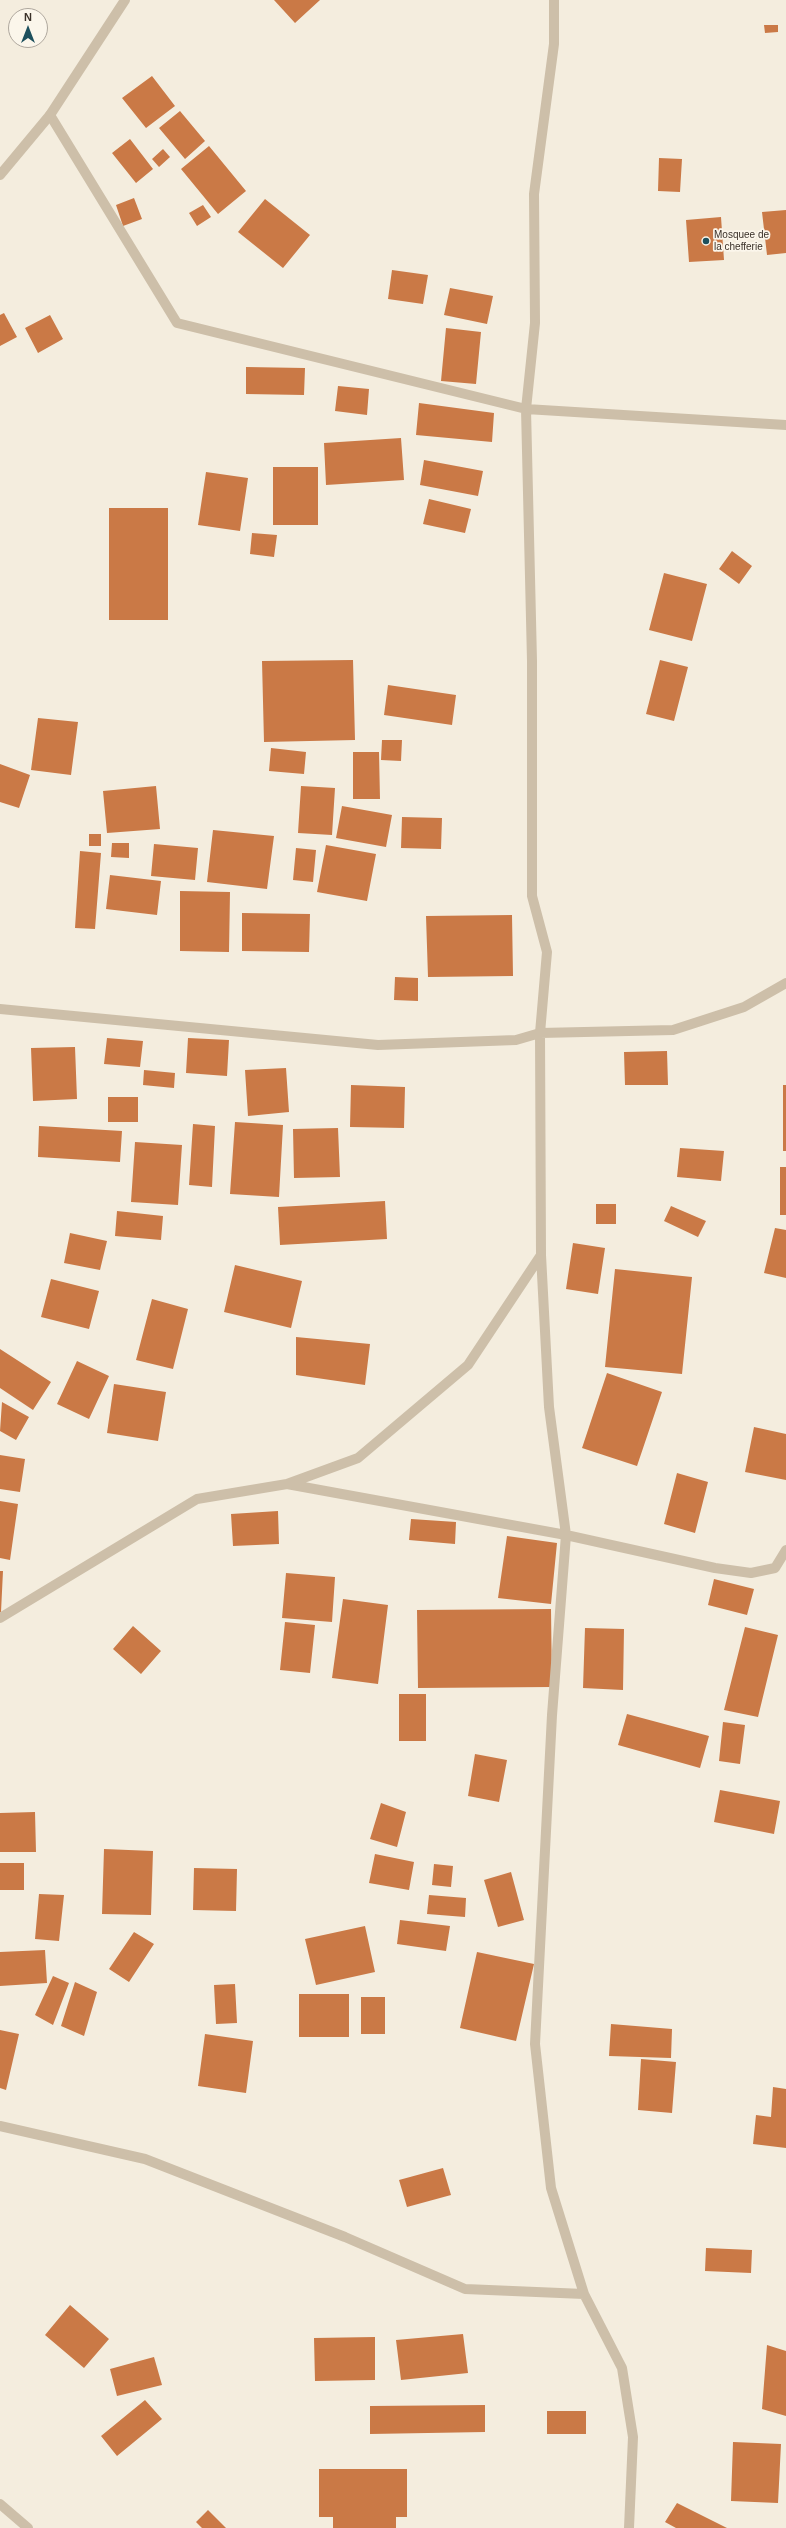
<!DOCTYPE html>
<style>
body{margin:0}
#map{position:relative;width:786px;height:2528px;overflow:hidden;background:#f4edde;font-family:Helvetica,sans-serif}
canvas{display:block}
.north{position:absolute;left:8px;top:8px;width:40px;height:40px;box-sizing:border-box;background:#fbf6eb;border:1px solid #aea79d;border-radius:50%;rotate:0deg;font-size:11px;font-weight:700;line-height:16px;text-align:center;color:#3a3129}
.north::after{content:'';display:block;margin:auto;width:14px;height:18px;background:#1d505d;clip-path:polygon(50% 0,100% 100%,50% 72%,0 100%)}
</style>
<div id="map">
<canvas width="786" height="2528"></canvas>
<div class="north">N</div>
</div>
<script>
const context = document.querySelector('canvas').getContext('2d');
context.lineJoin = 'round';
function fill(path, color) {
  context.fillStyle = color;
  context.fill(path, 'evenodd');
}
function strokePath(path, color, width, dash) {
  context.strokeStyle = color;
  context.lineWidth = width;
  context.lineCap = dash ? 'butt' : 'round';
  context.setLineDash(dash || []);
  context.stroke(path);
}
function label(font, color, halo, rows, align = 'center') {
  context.font = font + ' Helvetica,sans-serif';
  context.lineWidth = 3.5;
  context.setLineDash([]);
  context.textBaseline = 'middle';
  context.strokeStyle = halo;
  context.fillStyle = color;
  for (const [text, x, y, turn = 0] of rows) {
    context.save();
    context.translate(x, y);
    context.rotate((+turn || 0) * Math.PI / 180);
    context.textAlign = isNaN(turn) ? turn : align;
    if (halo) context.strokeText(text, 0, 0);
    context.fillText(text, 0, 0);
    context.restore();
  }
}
const building = new Path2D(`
 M274,0h46l-25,23z
 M764,25h14v7l-13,1z
 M152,76l23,30 -29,22 -24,-30z
 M180,111l25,30 -20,18 -26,-31z
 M130,139l23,30 -17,14 -24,-30z
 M209,146l37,45 -28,23 -37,-45z
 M163,149l7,8 -11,10 -7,-8z
 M659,158l23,1 -2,33 -22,-1z
 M134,198l8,21 -19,7 -7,-21z
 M265,199l45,36 -27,33 -45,-36z
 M203,205l8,12 -14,9 -8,-13z
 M786,210v43l-19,2 -5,-43z
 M721,217l3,43 -35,2 -3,-42z
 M392,270l36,5 -5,29 -35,-5z
 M450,288l43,8 -6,28 -43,-9z
 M4,313l13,24 -17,9v-31z
 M50,315l13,24 -25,14 -13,-25z
 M446,328l35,4 -5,52 -35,-3z
 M246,367l59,1 -1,27 -58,-1z
 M338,386l31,3 -2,26 -32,-4z
 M419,403l75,10 -2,29 -76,-7z
 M401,438l3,42 -78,5 -2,-42z
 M424,460l59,11 -5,25 -58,-11z
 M273,467h45v58h-45z
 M206,472l42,6 -8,53 -42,-6z
 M429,499l42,10 -6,24 -42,-9z
 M109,508h59v112h-59z
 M252,533l25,2 -3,22 -24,-3z
 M732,551l20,15 -13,18 -20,-15z
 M664,573l43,11 -15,57 -43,-11z
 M353,660l2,80 -91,2 -2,-81z
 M660,660l28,7 -14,54 -28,-7z
 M388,685l68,10 -4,30 -68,-10z
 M38,718l40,4 -7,53 -40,-5z
 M382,740h20l-1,21 -20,-1z
 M271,748l35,4 -2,22 -35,-3z
 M353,752h26l1,47h-27z
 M0,764l30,11 -11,33 -19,-6z
 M156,786l4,43 -53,4 -4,-42z
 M301,786l34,2 -3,47 -34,-2z
 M342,806l50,9 -6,32 -50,-9z
 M402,817l40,1 -1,31 -40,-1z
 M213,830l61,6 -7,53 -60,-7z
 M89,834h12v12h-12z
 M112,843h17v15l-18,-1z
 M154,844l44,4 -3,32 -44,-4z
 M326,845l50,9 -9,47 -50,-9z
 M296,848l20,2 -3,32 -20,-2z
 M80,851l21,2 -6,76 -20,-1z
 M110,875l51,6 -4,34 -51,-6z
 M180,891l50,1 -1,60 -49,-1z
 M242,913l68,1 -1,38 -67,-1z
 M512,915l1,61 -85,1 -2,-61z
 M395,977l23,1v23l-24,-1z
 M107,1038l36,3 -3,26 -36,-3z
 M188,1038l41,2 -2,36 -41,-3z
 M75,1047l2,52 -44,2 -2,-53z
 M667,1051l1,34h-43l-1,-33z
 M286,1068l3,44 -41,4 -3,-46z
 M144,1070l31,3 -1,15 -31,-3z
 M351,1085l54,2 -1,41 -54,-1z
 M783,1085h3v66h-3z
 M108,1097h30v25h-30z
 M235,1122l48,3 -4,72 -49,-3z
 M193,1124l22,2 -3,61 -23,-2z
 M39,1126l83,5 -2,31 -82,-5z
 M338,1128l2,49 -46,1 -1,-49z
 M135,1142l47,3 -4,60 -47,-3z
 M680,1148l44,3 -3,30 -44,-4z
 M780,1167h6v48h-6z
 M385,1201l2,38 -107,6 -2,-38z
 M596,1204h20v20h-20z
 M671,1206l35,15 -8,16 -34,-16z
 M117,1211l46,5 -2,24 -46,-4z
 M775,1228l11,2v48l-22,-5z
 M70,1233l37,8 -7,29 -36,-7z
 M573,1243l32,5 -7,46 -32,-5z
 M235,1265l67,16 -11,47 -67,-16z
 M615,1269l77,8 -10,97 -77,-7z
 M51,1279l48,12 -10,38 -48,-12z
 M152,1299l36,10 -15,60 -37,-9z
 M296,1337l74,7 -5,41 -69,-10z
 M0,1349l51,33 -18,28 -33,-22z
 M77,1361l32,15 -20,43 -32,-15z
 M607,1373l55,19 -25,74 -55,-18z
 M114,1384l52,8 -8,49 -51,-8z
 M2,1402l27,15 -13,23 -16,-9z
 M754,1427l32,7v46l-41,-8z
 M0,1455l25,4 -5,33 -20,-3z
 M677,1473l31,9 -13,51 -31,-9z
 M0,1501l18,3 -8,56 -10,-2z
 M278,1511l1,33 -46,2 -2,-32z
 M411,1519l45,3 -1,22 -46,-4z
 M507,1536l50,7 -6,61 -53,-6z
 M0,1571h3l-2,41h-1z
 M286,1573l49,4 -3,45 -50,-4z
 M714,1579l40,10 -7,26 -39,-10z
 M343,1599l45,6 -10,79 -46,-6z
 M551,1609l1,78 -134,1 -1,-78z
 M285,1622l30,3 -5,48 -30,-3z
 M133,1626l28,25 -20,23 -28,-25z
 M745,1627l33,8 -20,82 -34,-7z
 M585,1628l39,1 -1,61 -40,-2z
 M399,1694h27v47h-27z
 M627,1714l82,22 -9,32 -82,-23z
 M723,1722l22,3 -5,39 -21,-3z
 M475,1754l32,6 -8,42 -31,-6z
 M720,1790l60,11 -6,33 -60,-12z
 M381,1803l25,9 -9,35 -27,-8z
 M35,1812l1,40h-36v-39z
 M104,1849l49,2 -2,64 -49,-1z
 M375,1854l39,8 -5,28 -40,-7z
 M0,1863h24v27h-24z
 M434,1864l19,2 -2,21 -19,-2z
 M194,1868l43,1 -1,42 -43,-1z
 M511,1872l13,48 -26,7 -14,-47z
 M39,1894l25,1 -5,46 -24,-2z
 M429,1895l37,3 -1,19 -38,-3z
 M400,1920l50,6 -4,25 -49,-7z
 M365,1926l10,46 -59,13 -11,-46z
 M134,1932l20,12 -25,38 -20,-13z
 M45,1950l2,33 -47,3v-34z
 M477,1952l57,12 -18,77 -56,-13z
 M53,1976l16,7 -16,42 -18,-10z
 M75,1982l22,10 -13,44 -23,-10z
 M235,1984l2,39 -21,1 -2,-39z
 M299,1994h50v43h-50z
 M361,1997h24v37h-24z
 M611,2024l61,5 -1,29 -62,-2z
 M0,2030l19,4 -13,56 -6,-2z
 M205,2034l48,7 -7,52 -48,-7z
 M641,2059l35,3 -4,51 -34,-3z
 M773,2087l13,2v59l-33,-4 3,-29 15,2z
 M443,2168l8,27 -44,12 -8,-27z
 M706,2248l46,2 -1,23 -46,-2z
 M70,2305l39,34 -25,29 -39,-33z
 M463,2334l5,39 -67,7 -5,-40z
 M375,2337v43l-60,1 -1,-43z
 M767,2345l19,6v65l-24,-7z
 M154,2357l8,28 -45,11 -7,-27z
 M145,2400l17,19 -45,37 -16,-20z
 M485,2405v27l-115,2v-28z
 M547,2411h39v23h-39z
 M733,2442l48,2 -3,59 -47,-2z
 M319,2469h88v48h-11v11h-63v-11h-14z
 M677,2503l50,25h-51l-11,-6z
 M208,2510l18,18h-24l-6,-6z`);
const minor = new Path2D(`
 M554,0v44l-20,150 1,129 -9,86 6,252v235l15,56 -7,81 1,222 8,152 17,128 -14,180 -17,329 16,144 33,106
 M50,115l127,208 349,86 260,16
 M0,1009l378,36 138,-5 24,-7 133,-3 71,-23 42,-24
 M287,1484l279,51 149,33 36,5 24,-5 11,-18
 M0,1618l197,-119 90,-15 71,-26 110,-93 73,-110
 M0,2126l145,33 200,78 120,52 119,5 38,74 11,69 -4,91
 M0,2504l28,24`);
const tertiary = new Path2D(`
 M0,175l50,-60 75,-115`);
const markers = [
 [706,241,4,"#1d505d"]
];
const poiNames = [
 ["Mosquee de",714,235],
 ["la chefferie",714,247]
];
fill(building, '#ca7946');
strokePath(minor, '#cdbfa9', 10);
strokePath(tertiary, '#cdbfa9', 10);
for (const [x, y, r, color] of markers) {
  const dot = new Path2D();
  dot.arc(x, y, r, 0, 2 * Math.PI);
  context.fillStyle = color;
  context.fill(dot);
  strokePath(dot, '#fbf6eb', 1.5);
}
label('10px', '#3a3129', '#fbf6eb', poiNames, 'left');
</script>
